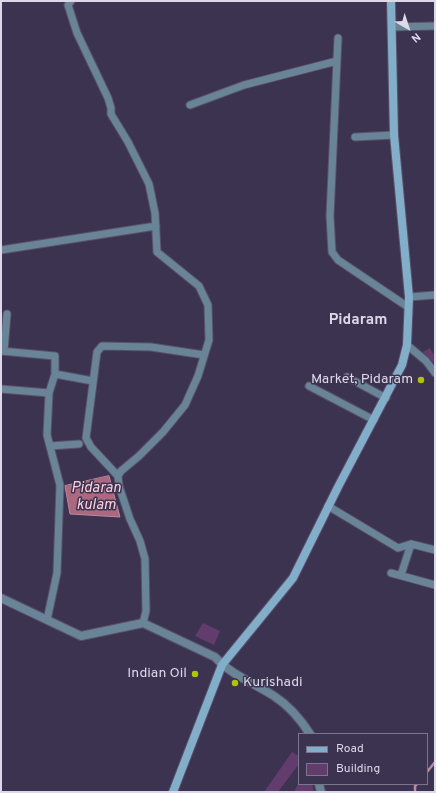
<!DOCTYPE html>
<style>
body{margin:0}
#map{position:relative;width:436px;height:793px;overflow:hidden;background:#3c3350;font-family:Overpass,sans-serif}
canvas{display:block}
.frame{position:absolute;inset:0;border:2px solid #ddd9eb;pointer-events:none}
.legend{position:absolute;left:298px;top:733px;width:130px;height:52px;box-sizing:border-box;background:#3c3350;border:1px solid #7c758e;margin:0;padding:5px 7px;list-style:none;font-size:12px;color:#ddd9eb}
.legend li{display:flex;align-items:center;gap:8px;height:20px}
.legend b{width:20px;border:1px solid #7c758e}
.north{position:absolute;left:388px;top:8px;width:40px;height:40px;-webkit-text-stroke:3px #3c3350;paint-order:stroke;rotate:141deg;font-size:11px;font-weight:700;line-height:16px;text-align:center;color:#ddd9eb}
.north::after{content:'';display:block;margin:auto;width:14px;height:18px;background:#ddd9eb;clip-path:polygon(50% 0,100% 100%,50% 72%,0 100%)}
</style>
<div id="map">
<canvas width="436" height="793"></canvas>
<div class="frame"></div>
<ul class="legend">
<li><b style="height:5px;background:#83aeca"></b>Road</li>
<li><b style="height:11px;background:#613c6d"></b>Building</li>
</ul>
<div class="north">N</div>
</div>
<script>
const context = document.querySelector('canvas').getContext('2d');
context.lineJoin = 'round';
function fill(path, color) {
  context.fillStyle = color;
  context.fill(path, 'evenodd');
}
function strokePath(path, color, width, dash) {
  context.strokeStyle = color;
  context.lineWidth = width;
  context.lineCap = dash ? 'butt' : 'round';
  context.setLineDash(dash || []);
  context.stroke(path);
}
function label(font, color, halo, rows, align = 'center') {
  context.font = font + ' Overpass,sans-serif';
  context.lineWidth = 3;
  context.setLineDash([]);
  context.textBaseline = 'middle';
  context.strokeStyle = halo;
  context.fillStyle = color;
  for (const [text, x, y, turn = 0] of rows) {
    context.save();
    context.translate(x, y);
    context.rotate((+turn || 0) * Math.PI / 180);
    context.textAlign = isNaN(turn) ? turn : align;
    if (halo) context.strokeText(text, 0, 0);
    context.fillText(text, 0, 0);
    context.restore();
  }
}
const water = new Path2D(`
 M109,476l11,41 -50,-3 -5,-28z`);
const stream = new Path2D(`
 M427,772l8,-10
 M415,792v-6l2,-2`);
const building = new Path2D(`
 M430,348l5,9v4l-2,1 -10,-10z
 M203,623l17,8 -6,14 -19,-9z
 M292,752l7,4v8l-21,28h-14z
 M298,784h14l2,8h-20z`);
const minor = new Path2D(`
 M71,1l-3,4 9,28 31,65 3,10v6l17,28 21,42 6,29 2,39 42,34 9,19 1,35 -11,36 -13,29 -22,27 -24,24 -18,15 -3,5 1,10 11,33 10,22 5,18 1,52 -3,12
 M392,27l43,-1
 M338,38l-8,178 2,36 6,8 70,47
 M190,105l54,-20 93,-24
 M355,137l39,-2
 M1,250l155,-24
 M409,297l26,-2
 M407,345l19,16 9,12
 M1,351l54,5v18l-6,19
 M4,351l3,-37
 M55,374l38,7
 M347,377l39,21
 M309,386l65,34
 M1,389l48,4 -2,42 13,50 -3,88 -10,47
 M50,446l29,-2
 M118,476l-27,-29 -5,-9 11,-86 5,-6 49,1 53,8
 M328,506l70,42 13,-4 24,6
 M391,573l44,12
 M401,575l10,-31`);
const tertiary = new Path2D(`
 M1,598l80,38 62,-13 72,34c16,18 39,26 59,39 14,9 27,24 36,38
 M319,784l2,8`);
const secondary = new Path2D(`
 M173,792l49,-127 71,-87 45,-91 64,-122 5,-20 2,-48 -15,-162 -3,-134`);
const markers = [
 [421,380,4,"#afc505"],
 [195,674,4,"#afc505"],
 [235,683,4,"#afc505"]
];
const poiNames = [
 ["Market, Pidaram",413,380],
 ["Indian Oil",187,674],
 ["Kurishadi",243,683,"left"]
];
const neighbourhoodNames = [
 ["Pidaram",358,321]
];
const waterNames = [
 ["Pidaran",96,489],
 ["kulam",96,506]
];
fill(water, '#ab687f');
strokePath(water, '#ba8a9f', 1);
strokePath(stream, '#ba8a9f', 2.5);
fill(building, '#613c6d');
strokePath(minor, '#59516c', 9);
strokePath(tertiary, '#59516c', 10);
strokePath(secondary, '#59516c', 10);
strokePath(minor, '#698496', 7);
strokePath(tertiary, '#698496', 8);
strokePath(secondary, '#83aeca', 8);
for (const [x, y, r, color] of markers) {
  const dot = new Path2D();
  dot.arc(x, y, r, 0, 2 * Math.PI);
  context.fillStyle = color;
  context.fill(dot);
  strokePath(dot, '#3c3350', 1.5);
}
label('14px', '#ddd9eb', '#3c3350', poiNames, 'right');
label('bold 15px', '#ddd9eb', '#3c3350', neighbourhoodNames);
label('italic 15px', '#fbd2df', '#3c3350', waterNames);
</script>
